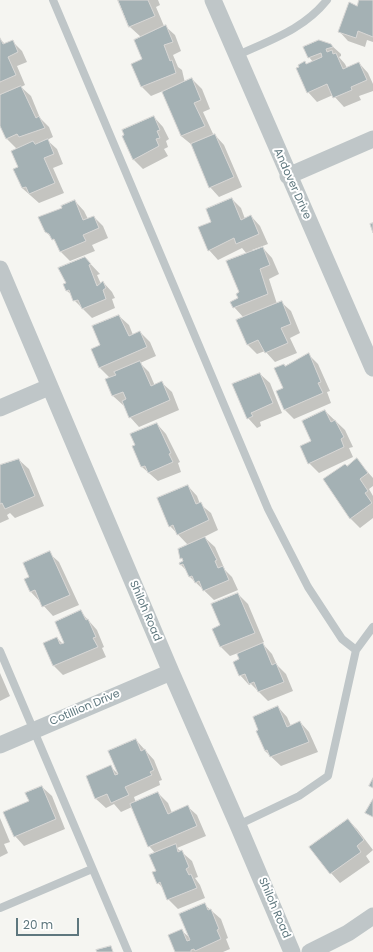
<!DOCTYPE html>
<style>
body{margin:0}
#map{position:relative;width:373px;height:952px;overflow:hidden;background:#f5f5f1;font-family:Poppins,sans-serif}
canvas{display:block}
.scale{position:absolute;left:16px;top:918px;width:63px;height:18px;box-sizing:border-box;border:2px solid #5e777e;border-top:0;padding-left:5px;font-size:12px;line-height:14px;white-space:nowrap;color:#5e777e;-webkit-text-stroke:3px #fff;paint-order:stroke}
</style>
<div id="map">
<canvas width="373" height="952"></canvas>
<div class="scale">20 m</div>
</div>
<script>
const context = document.querySelector('canvas').getContext('2d');
context.lineJoin = 'round';
function fill(path, color) {
  context.fillStyle = color;
  context.fill(path, 'evenodd');
}
function strokePath(path, color, width, dash) {
  context.strokeStyle = color;
  context.lineWidth = width;
  context.lineCap = dash ? 'butt' : 'round';
  context.setLineDash(dash || []);
  context.stroke(path);
}
function label(font, color, halo, rows, align = 'center') {
  context.font = font + ' Poppins,sans-serif';
  context.lineWidth = 4;
  context.setLineDash([]);
  context.textBaseline = 'middle';
  context.strokeStyle = halo;
  context.fillStyle = color;
  for (const [text, x, y, turn = 0] of rows) {
    context.save();
    context.translate(x, y);
    context.rotate((+turn || 0) * Math.PI / 180);
    context.textAlign = isNaN(turn) ? turn : align;
    if (halo) context.strokeText(text, 0, 0);
    context.fillText(text, 0, 0);
    context.restore();
  }
}
const shadow = new Path2D(`
 M119,0h39l2,5 -4,2 8,19h1l10,9 6,16 -8,4 5,12 4,3 3,13 7,-4 10,10 8,20 -7,3 11,24 1,-1 9,10 18,42 -23,10 -9,-10 -18,-42 -11,-9 -18,-45 -12,5 -9,-9 1,-27 -2,-23 -11,-10z
 M359,0h14v42l-6,-2 -2,7 -17,-6 -9,-10 18,-24z
 M0,39l6,6 7,-3 9,9 5,11 -10,4 8,19 -4,2 10,9 9,22 9,9 4,10 -6,3 10,9 6,15 -10,4 11,25 -25,10 -17,-15 -5,-39 -10,-10 -7,-15z
 M331,45l10,9v2l-2,1 6,7 2,4 12,-5 9,10 5,11v7l-14,5 2,4 -17,7 -11,-12 -16,7 -9,-10 -3,-30 2,3 6,-3 -4,-5z
 M154,117l9,10 6,12 -3,2 2,6 -4,2 4,7 -25,13 -10,-10z
 M232,199l9,9 4,11 6,-3 9,10 8,18 -16,6v2l11,-4 9,10 7,16 -10,5 8,25 4,-2 10,9 9,22 -10,5 7,15 -22,9 -10,-11 -8,3 -9,-9 -10,-24 6,-3 -10,-11 6,-8 7,-45 -5,-6 -24,12 -9,-10 4,-28z
 M75,201l9,10 4,8 6,-2 9,9 5,12 -16,7 3,6 -25,10 -9,-9 -3,-8 -13,-13z
 M85,258l15,16 -3,1 4,9 2,-2 9,10 3,6 -3,1 3,9 -23,10 -18,-18 -2,-5 -5,-4z
 M119,316l10,9 4,10 7,-3 10,10 6,14 -16,7 9,9 6,14 7,-3 10,9 7,18 -40,17 -9,-10 -6,-12h-1l-10,-9 -7,-17 4,-1 -10,-10 -8,-19 10,-3z
 M309,355l9,9 12,27 -3,1 4,11 -37,16 -10,-10 1,-42z
 M260,374l10,9 12,30 -22,9 1,4 -4,2 -9,-10z
 M325,411l20,19 8,17 -4,1 4,9 -34,16 -10,-10z
 M157,424l9,10 14,28 -2,1 3,9 -23,9 -16,-14 -8,-20z
 M19,460l10,9 15,37 -29,12 -5,-5 -3,2 2,4 -9,4v-57z
 M357,460l16,18v8l-4,3 4,7v22l-13,10 -10,-10 -3,-51z
 M188,486l9,10 3,8 11,9 7,17 -14,7 11,10 10,23 7,7 6,13 -24,10 -24,-23 -3,-6 -6,-6 -1,-2 4,-1 -3,-4 7,-13 -18,-19z
 M49,553l10,9 20,43 -26,11 -22,-24z
 M238,594l10,10 16,38 -2,1 10,11 5,11 9,9 7,17 -25,10 -17,-17 -2,1 -9,-10v-16l-2,-6 -8,3 -9,-9 -7,-18 7,-3z
 M81,612l16,18 7,17 -2,1 4,9 -43,18 -9,-9 3,-28 6,6 2,-1z
 M0,673l10,23 -10,5z
 M278,707l9,10 4,9 9,-4 9,10 9,20 -37,14 -16,-15z
 M136,740l18,20 8,20 -3,1 1,4 -26,12 2,6 22,-10 10,10 4,10 15,-7 10,9 9,21 -29,12 15,13 6,16 -3,1 5,7 5,13 -27,11 -10,-10 -4,-10 -6,-6 -2,-29 -7,-8 -17,-39 -11,5 -7,-8 -8,4 -10,-9 -9,-22 24,-10 8,8z
 M42,787l10,9 13,33 -41,17 -9,-10 15,-34z
 M0,818l10,24 -6,2 4,9 -8,4z
 M348,820l9,9 16,21 -7,6 4,6 -30,21 -9,-10z
 M205,905l16,14 7,19 -2,1 4,10 -7,3h-47l5,-22 10,9z`);
const building = new Path2D(`
 M118,0h30l7,16 -26,11z
 M359,0h14v37l-15,-6 -2,7 -18,-6 11,-30 8,4z
 M166,25l7,17 -9,3 6,16 2,-1 4,13 -35,14 -10,-23 11,-5 -8,-19z
 M0,38l3,6 10,-4 5,12 -10,5 8,18 -16,7z
 M319,40l12,4 2,3 -7,2 1,3 5,-2 1,4 3,-1 7,16 16,-7 8,18 -16,7 1,3 -19,8 -6,-14 -20,9 -11,-25 3,-1 -1,-2 7,-4 1,3 16,-7 -1,-4 -13,5 -5,-11z
 M192,78l9,22 -7,3 11,23 -24,10 -19,-44z
 M21,86l15,32 3,-2 6,12 -26,9 -2,-3 -11,5 -6,-13v-31z
 M154,116l6,14 -3,1 3,7 -4,1 3,7 -26,14 -11,-24 2,-1 -2,-5z
 M215,134l19,43 -25,11 -18,-44z
 M48,139l6,15 -10,4 11,25 -26,11 -3,-7 -4,1 -9,-19 5,-2 -7,-16 22,-10 2,3z
 M232,198l9,22 10,-5 8,19 -23,10 -2,-6 -26,13 -10,-24 13,-5 -5,-13z
 M75,200l8,20 11,-4 5,12 -16,7 3,6 -26,11 -6,-13 -2,1 -3,-6 -4,-2 -7,-15 24,-9 -1,-2z
 M373,223v10l-3,-9z
 M263,247l7,18 -10,4 8,25 -35,14 -3,-6 8,-4 -2,-4 3,-2 -13,-31z
 M85,257l6,7 -2,1 8,21 6,-5 3,7 -3,2 3,9 -24,10 -4,-9 -5,1 -4,-11 -3,1 -3,-7 3,-1 -8,-15z
 M282,301l9,23 -10,4 7,15 -23,10 -7,-13 -11,5 -11,-25z
 M119,315l10,21 11,-5 7,16 -48,21 -8,-19 9,-4 -8,-19z
 M309,353l12,29 -3,1 5,10 -39,17 -8,-19 7,-3 -9,-20 10,-4 1,2z
 M140,361l11,25 11,-5 8,19 -41,18 -7,-17 4,-2 -3,-7 -11,4 -7,-17 11,-4 -2,-3z
 M260,373l13,30 -22,10 2,3 -6,3 -15,-35z
 M325,410l6,12 4,-2 9,17 -3,2 3,8 -36,17 -8,-18 11,-5 -9,-20z
 M157,423l14,30 -2,1 4,8 -25,11 -3,-7 -4,1 -9,-21 3,-1 -5,-11z
 M357,458l11,15 -8,6 8,12 -3,2 7,10 -22,16 -27,-40 22,-15 2,2z
 M19,459l16,37 -30,13 -3,-6 -2,1v-39z
 M188,485l8,19 5,-2 8,18 -32,15 -4,-10 -4,2 -12,-29z
 M205,537l12,23 -2,1 3,7 5,-2 6,14 -26,11 -4,-10 -4,2 -3,-7 -3,1 -6,-13 -3,1 -1,-2 4,-2 -1,-3 -2,1 -2,-10z
 M50,551l20,44 -28,12 -7,-17 -5,2 -6,-13 5,-2 -6,-14z
 M238,593l17,40 -35,14 -8,-18 8,-4 -9,-21z
 M81,610l5,10 2,-1 8,18 -3,1 5,9 -45,19 -10,-23 14,-6 3,7 4,-1 -9,-21z
 M263,643l9,22 4,-2 8,19 -26,10 -4,-10 -5,2 -4,-10 -6,2 -6,-14 6,-3 -2,-5z
 M278,706l9,21 13,-6 9,21 -39,15 -3,-7 -2,1 -9,-20 2,-1 -5,-13z
 M136,739l5,12 4,-2 9,21 -4,2 2,3 -27,12 4,8 -18,8 -4,-9 -12,5 -9,-23 25,-11 4,10 3,-1 -10,-23z
 M373,778v10l-4,-2z
 M42,786l14,33 -42,18 -11,-25 26,-11 -4,-8z
 M158,792l10,22 20,-9 9,21 -49,21 -18,-43z
 M373,799v18l-8,-4z
 M348,819l16,21 -7,6 4,6 -31,22 -21,-27z
 M176,844l2,8 4,-2 7,17 -3,2 3,6 2,-1 6,14 -30,12 -7,-18 -3,2 -5,-12 4,-1 -7,-16z
 M205,903l3,7 3,-1 8,20 -2,1 4,9 -26,12 -1,-2 -3,1v2h-16l-7,-17 14,-6 5,12 3,-1 -11,-26z
 M111,946l2,6h-16l-1,-2z`);
const service = new Path2D(`
 M53,0l215,509 40,78 34,52 14,11
 M236,56c34,-16 67,-26 91,-56
 M0,651l128,301
 M238,825l61,-29 29,-20 28,-126 17,-23
 M0,908l92,-39`);
const minor = new Path2D(`
 M213,0l160,368
 M288,176l85,-37
 M0,269l171,403 67,153 54,127
 M0,408l49,-21
 M0,745l171,-73
 M310,952l38,-19 25,-17`);
const streetNames = [
 ["Andover Drive",292,184,66],
 ["Shiloh Road",145,611,67],
 ["Cotillion Drive",85,708,-23],
 ["Shiloh Road",274,908,67]
];
fill(shadow, '#0003');
fill(building, '#a4b1b4');
strokePath(building, '#d7d6d4', 1);
strokePath(service, '#bfc6c8', 8);
strokePath(minor, '#bfc6c8', 17);
label('11px', '#5e777e', '#fff', streetNames);
</script>
